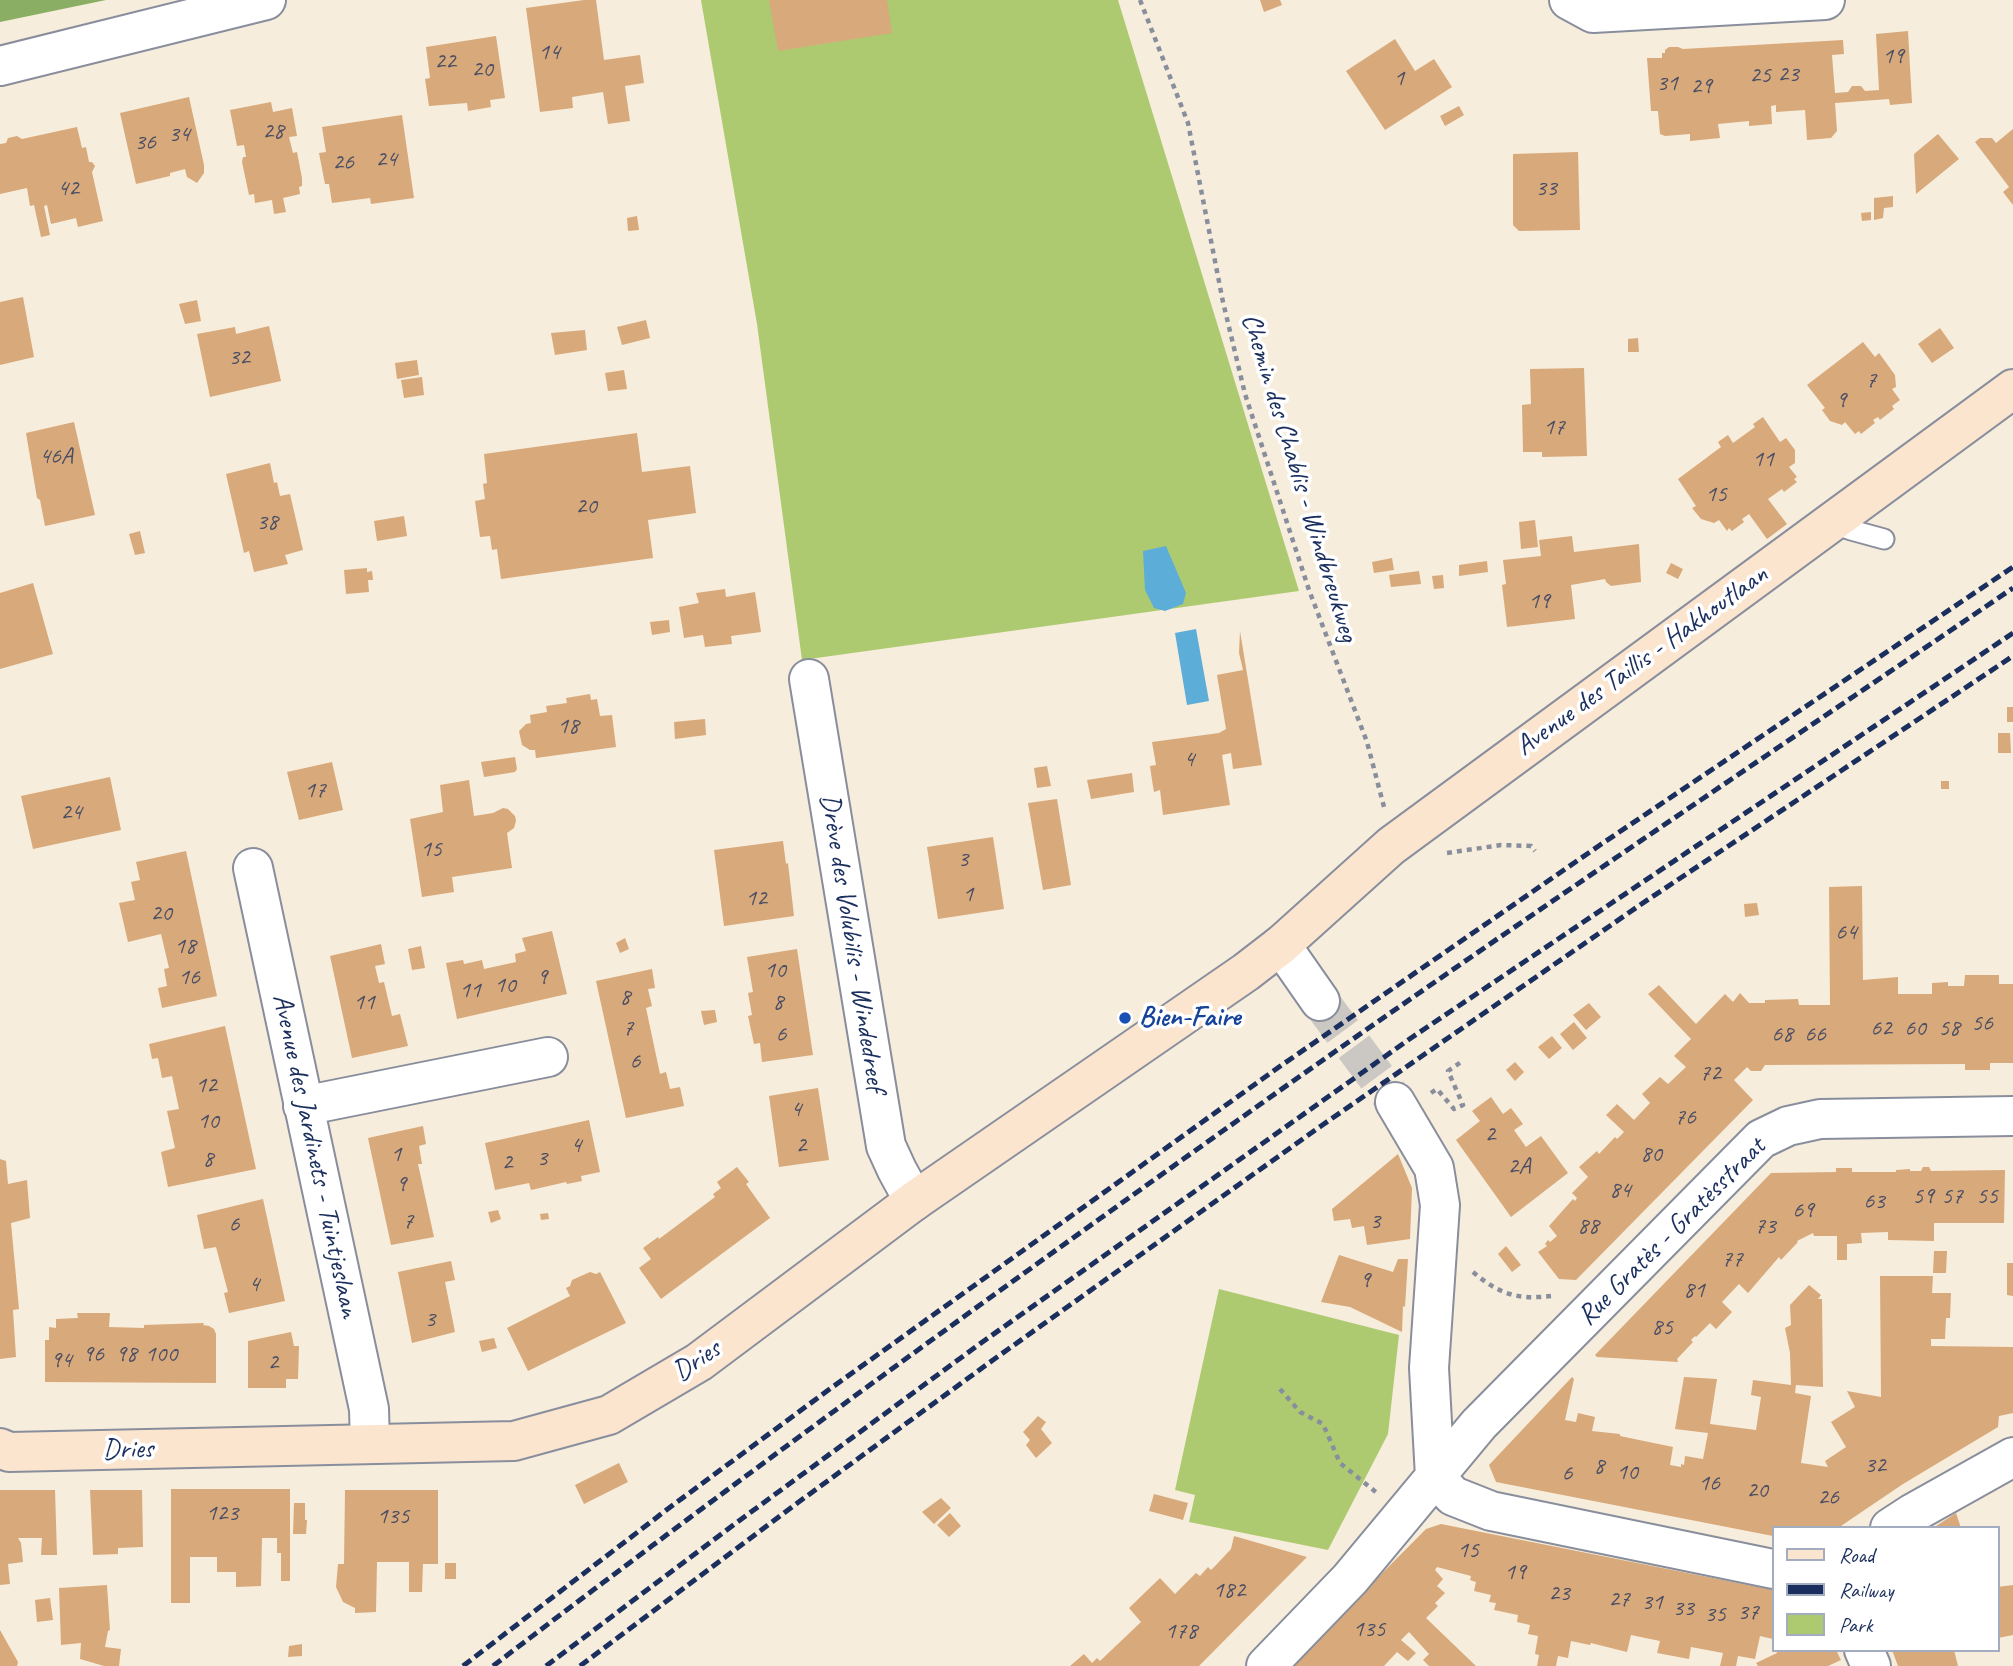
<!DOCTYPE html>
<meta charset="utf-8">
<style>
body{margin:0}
#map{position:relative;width:2013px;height:1666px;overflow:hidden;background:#f7eddc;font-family:Caveat,sans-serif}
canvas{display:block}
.legend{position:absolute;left:1772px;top:1526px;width:228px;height:126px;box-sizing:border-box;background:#fff;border:2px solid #a4acbf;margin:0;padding:9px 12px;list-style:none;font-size:21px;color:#1b2f5e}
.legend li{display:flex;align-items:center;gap:14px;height:35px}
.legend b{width:35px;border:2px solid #a4acbf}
</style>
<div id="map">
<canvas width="2013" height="1666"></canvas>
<ul class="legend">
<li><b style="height:9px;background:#fce5cf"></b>Road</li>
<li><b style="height:9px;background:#1b2f5e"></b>Railway</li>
<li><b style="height:19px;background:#aeca71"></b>Park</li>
</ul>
</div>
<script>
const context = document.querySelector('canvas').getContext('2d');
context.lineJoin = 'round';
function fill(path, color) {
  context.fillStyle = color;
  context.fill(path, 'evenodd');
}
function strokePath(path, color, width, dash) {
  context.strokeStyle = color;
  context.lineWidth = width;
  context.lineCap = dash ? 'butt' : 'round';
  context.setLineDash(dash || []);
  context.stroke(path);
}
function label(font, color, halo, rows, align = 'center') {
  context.font = font + ' Caveat,sans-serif';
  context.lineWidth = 7;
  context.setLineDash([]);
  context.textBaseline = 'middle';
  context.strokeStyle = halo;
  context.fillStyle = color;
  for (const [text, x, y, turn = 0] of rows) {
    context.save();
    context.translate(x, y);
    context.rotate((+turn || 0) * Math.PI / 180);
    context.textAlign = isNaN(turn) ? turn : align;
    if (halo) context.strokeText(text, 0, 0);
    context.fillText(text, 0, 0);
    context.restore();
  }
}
const green = new Path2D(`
 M701,0h417l181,591 -497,69 -45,-336z
 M1219,1289l180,46 -11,99 -60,116 -139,-28 6,-27 -20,-5z`);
const forest = new Path2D(`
 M0,0h106l-106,22z`);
const water = new Path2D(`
 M1166,546l20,47 -3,11 -18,7 -11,-3 -9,-18 -2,-39z
 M1196,629l13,72 -22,4 -12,-72z`);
const building = new Path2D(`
 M584,0h12l8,60 36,-5 4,28 -19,3 5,35 -22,3 -5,-32 -31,5 1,11 -33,4 -14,-104z
 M769,0h118l5,33 -114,18z
 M1260,0h20l2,5 -18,7z
 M1908,31l4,72 -22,2 -1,-6 -54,4 2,28 -6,7 -24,2 -2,-30 -29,2v-7l-5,1 1,18 -23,2v-5l-31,3 2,14 -30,3v-7l-25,2 -5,-2 -2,-23h-7l-4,-53h15v-5h3v-3l4,-3h9l5,2 160,-9 1,14 -12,1 3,38 13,-1 4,-6h9l4,5 14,-1 -3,-56z
 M496,36l9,62 -15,2 1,7 -23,4 -1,-8 -38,3 -4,-27 5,-1 -4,-31z
 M1395,39l20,32 19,-12 18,28 -67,43 -39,-59z
 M189,97l15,68v8l-7,10 -10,-6 -2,-8 -15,4v3l-34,8 -16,-71z
 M271,102l2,10 19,-4 5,28 -8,1 4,16 4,-1 5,26v8l-3,1 1,7 -17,4 3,14 -12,2 -2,-14 -17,3 -1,-9 -5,1 -7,-33 1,-5h3l-2,-12 -7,1 -7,-36z
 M1459,106l5,9 -19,11 -5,-10z
 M402,115l12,83 -43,6 -1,-6 -38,5 -3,-19h-4l-6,-31 7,-1 -4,-25z
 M77,127l5,21 4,-1 3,15h3l3,4 -3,6 11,49 -25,6 -2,-9 -25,6 -4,-19 -3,1 6,29 -9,2 -7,-32 -4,1 -3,-18 -27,6v-50l6,-1 2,-5 9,-2 5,3z
 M2013,129v76l-10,-13 6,-5 -34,-45 5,-4h12l4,5z
 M1938,134l21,25 -43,35 -2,-40z
 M1578,152l2,78 -61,1 -6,-6v-71z
 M1893,196v11l-9,1 -1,10 -9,2v-22z
 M1871,212v8l-9,1 -1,-8z
 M637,216l2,14 -11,1 -1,-13z
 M23,297l11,60 -34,8v-63z
 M197,300l4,21 -16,3 -6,-20z
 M646,320l4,18 -28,7 -5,-18z
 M269,326l12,55 -71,16 -13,-63 38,-7 1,7z
 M1940,328l14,20 -22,15 -14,-19z
 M585,330l2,20 -32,5 -4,-22z
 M1638,338l1,14h-11v-13z
 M1863,342l12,15 4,-4 16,22 1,12 -4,2 8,11 -8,6 2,3 -14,11 -2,-3 -5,3 2,3 -14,11 -2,-3 -4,3 -10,-12 -3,3 -12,-4 -8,-11 3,-2 -18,-23z
 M417,360l2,15 -22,4 -2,-16z
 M1584,368l3,88 -45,1v-5h-19l-1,-47 9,-1 -1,-35z
 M624,370l3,19 -19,2 -3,-18z
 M422,377l2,18 -20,3 -3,-18z
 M1763,417l17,25 6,-4 9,12v13l-6,4 8,10 -3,2 3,3 -13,10 -2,-3 -14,10 19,25 -20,15 -18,-25 -7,5 2,3 -12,9 -3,-3 -2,3 -8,-11 -5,3 -13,-4 -9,-11 4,-2 -18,-27 43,-32 -3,-5 10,-7 5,8 22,-16 -2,-3z
 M74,422l21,93 -50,11 -5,-26 -3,-2 -11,-65z
 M637,433l5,39 48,-6 6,47 -48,7 5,38 -152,21 -4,-30 -5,1 -2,-14 -10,1 -5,-36 10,-2 -2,-15 4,-1 -3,-29z
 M270,463l4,20 3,-1 3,14 10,-2 13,56 -18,5 3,9 -34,8 -5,-21 -5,2 -18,-79z
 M404,516l3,20 -30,5 -3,-20z
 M1535,520l3,27 -17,2 -2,-27z
 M140,531l5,22 -10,2 -6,-21z
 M1572,536l2,16 65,-8 2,38 -30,4 -5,-4 -1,-3 -34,6 4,34 -68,8 -5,-42 4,-1 -3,-24 38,-4 -2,-16z
 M1392,558l2,12 -20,3 -2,-11z
 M1487,561l1,11 -29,4v-11z
 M1671,563l12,6 -5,10 -12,-6z
 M367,568v4l5,-1 1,9h-5l1,12 -23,2 -2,-24z
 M1419,571l2,13 -30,3 -2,-12z
 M1443,575l1,13 -10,1 -2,-13z
 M33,583l20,71 -53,15v-76z
 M725,589l1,8 29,-5 6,40 -30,4 1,8 -27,3 -2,-12 -19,3 -5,-31 20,-4 -3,-10z
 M669,620l1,12 -18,3 -2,-13z
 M1240,631l22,134 -29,4 -2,-16 -9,2 8,50 -67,10 -3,-25 -6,2 -2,-12 -2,-14 6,-1 -4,-23 67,-9 7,-4 -9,-54 26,-5 -4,-17z
 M590,694l1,6 6,-1 3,17 12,-1 4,32 -80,11 -1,-8h-5l-8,-5 -3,-14 7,-7 5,-1 -1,-8 17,-3 -1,-6 21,-3 -1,-5z
 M2007,707h6v15h-6z
 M705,719l1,16 -31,4 -1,-17z
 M1998,733h12l1,20h-13z
 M515,757l2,12 -2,3 -31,5 -3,-15z
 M332,762l11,48 -44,10 -12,-48z
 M1047,766l4,20 -14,2 -3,-20z
 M1132,773l2,19 -43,7 -4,-19z
 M110,777l11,53 -88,19 -12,-53z
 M469,780l5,36 19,-3 10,-5 5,1 7,7 1,5 -2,7 -7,5 5,35 -60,9 2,15 -32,5 -12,-78 33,-7 -3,-27z
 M1941,781h8v8h-8z
 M1057,799l14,86 -28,5 -15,-87z
 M993,837l11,72 -66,10 -11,-72z
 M783,841l3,23 2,-1 6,53 -70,10 -10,-76z
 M186,851l31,145 -55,12 -4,-20 9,-2 -3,-17 5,-1 -8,-34 -33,8 -9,-39 16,-3 -4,-18 9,-2 -4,-18z
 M1862,886l1,94 35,-3v17h34v-11l16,-1v4h16l1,-11h34v9h14v79h-23v7h-25v-6l-200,1 -4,6h-10l-4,-4 -13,13 19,20 -177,180 -17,-1 -21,-27 9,-6 -2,-2 3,-4 2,2 7,-6 -8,-10 24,-27 2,2 2,-3 -5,-5 16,-16 -9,-10 18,-16 2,3 16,-17 2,2 7,-7 -18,-17 11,-11 17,16 16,-17 -8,-9 18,-17 8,7 18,-17 -12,-11 17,-17 -43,-45 11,-9 37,39 29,-30 8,8 7,-9 9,10h16v-3l33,-1 1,6h31l-1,-118z
 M1757,903l2,12 -14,2 -1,-13z
 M552,931l15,63 -110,25 -11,-56 17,-3 1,4 18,-4 2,9 32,-7 -1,-8 11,-3 -4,-13z
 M625,938l4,11 -9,4 -4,-10z
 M381,944l4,20 -10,2 4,17 5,-1 8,34 8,-2 8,32 -56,12 -22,-102z
 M421,946l4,22 -13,2 -4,-21z
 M797,949l16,106 -51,7 -2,-19 -6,1 -6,-28 4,-1 -4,-22 5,-1 -6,-35z
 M652,969l3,19 -7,1 4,17 -6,2 14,66 6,-2 4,17 10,-2 4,19 -58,12 -30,-137z
 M1589,1003l12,14 -15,13 -13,-15z
 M715,1010l2,12 -13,3 -3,-14z
 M1574,1022l13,16 -14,12 -13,-16z
 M225,1026l31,143 -88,18 -7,-35 14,-4 -8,-37 12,-2 -7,-33 -10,2 -4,-20 -6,1 -3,-15z
 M1552,1036l10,12 -13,11 -11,-12z
 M1515,1062l9,10 -9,9 -9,-11z
 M818,1088l11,72 -50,7 -10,-71z
 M1491,1097l12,17 8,-6 12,16 -9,6 12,17 15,-11 27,37 -57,44 -55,-77 24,-19 -8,-10z
 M589,1120l11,52 -19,4 1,5 -15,3 -1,-2 -35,8 -2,-7 -34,7 -10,-47z
 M423,1126l3,18 -7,2 3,18h-4l16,73 -43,8 -23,-107z
 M1398,1154l14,34 -2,51 -43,6 -3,-19 -12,2 -2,-9 -16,2 -2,-12z
 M0,1159l6,2 2,23 19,-4 3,38 -19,5 8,86 -6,1 3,47 -16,2z
 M737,1167l12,15 -3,2 24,34 -109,81 -22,-31 12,-9 -8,-11 15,-11 1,2 56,-42 -2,-3 8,-6 -4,-6z
 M1923,1167h6l2,4 74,-1 -1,53h-70v18l-46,-1v-8l-27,1 1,10 -15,1v16h-10v-24h-23l-1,-3 -16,8 1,1 -17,18 -2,-3 -31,36 -9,-9 -17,18 10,10 -16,17 -6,-6 -14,14 -1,-1 -4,4 2,2 -16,17 1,3 -81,-5 -2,-2 176,-182 65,-1v-4h16v4h44v-2l14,-1v2h11z
 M263,1199l22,102 -56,12 -5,-20 4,-1 -12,-45 -12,2 -7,-34z
 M498,1210l3,9 -10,4 -3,-11z
 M548,1213l1,6 -8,1 -1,-6z
 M1506,1246l15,19 -9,7 -14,-18z
 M1934,1251h13l-1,22h-13z
 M1339,1255l54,17 5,-13h10l-3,48 -2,-1 -1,26 -52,-25 -29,-5z
 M451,1261l4,19 -10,2 10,50 -43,11 -14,-71z
 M2007,1263h6v33l-6,-1z
 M590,1272l6,2 4,-2 26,51 -98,48 -21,-43 63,-32 -4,-8 4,-2 2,-6z
 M1880,1276h53l-1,17h19l-1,25h-4l-1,21h-14v7l82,1v66l-14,3 -1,11 -95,57 -65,44h-65v8l-277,-54 -7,-17 83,-88 2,2 -9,41 11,2 2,-9 17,4 -3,14 28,3v2l53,11 -3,18 11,2v-3l3,1 1,-9 18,3 5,-26 -33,-4 9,-52 33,2 -7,45 46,6 5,-33 -10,-2 2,-15 38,5 -1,-32 -5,-25 6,-3 -1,-20 19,-20 12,10 -3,4h4l1,88 -27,-2 -1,8 16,3 -10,67 27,4 -3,-6 21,-14 -15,-25 24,-15 -8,-16 34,6z
 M77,1313h33l-1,14 35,1v-3l60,-2 -1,2 6,1 5,3 2,5v49l-171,-1v-42h4v-13l7,1v-9l22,-1z
 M291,1332l3,14h5l-1,33h-12v9h-38v-47z
 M494,1338l3,10 -15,4 -3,-11z
 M1038,1416l8,6 -5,7 11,14 -16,15 -10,-13 4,-5 -7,-8z
 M619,1463l9,19 -44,22 -9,-19z
 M171,1489h119v92h-9v-28h-4v-15h-15l-1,48 -25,1v-15h-19v-15h-27v46h-19z
 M0,1490h55l2,65h-16l1,-17h-24l3,5 2,19 -15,2 2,20 -10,1z
 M90,1490h52l1,57 -25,1v6l-25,1z
 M345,1490h93v74h-15l-1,28h-13v-30h-32l-1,50 -21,1v-5l-12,-6 -7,-15 2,-23h6z
 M1154,1494l34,9 -5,17 -34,-9z
 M941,1498l10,10 -17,16 -12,-12z
 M294,1503h11v17h2l-1,14h-13z
 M950,1513l11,13 -12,11 -12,-12z
 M1956,1513l5,15h-28z
 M1441,1524l332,66v49l-13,-3 -5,23 -17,-3 -2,10h-16l3,-13 -32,-6 -2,12 -32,-6 3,-12 -29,-6 -4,17 -36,-9 -1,2 -19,-4 -3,17 -10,-2 -2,10h-19l2,-11 -4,-1 3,-18 -10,-2 2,-9 -13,-3 1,-7 -24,-5 2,-7 -7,-1 2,-7 -17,-4 2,-9 -6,-2 1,-4 -34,-9 -2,3 8,9 -6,7 8,7 -10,10 3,3 -12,12 50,48h-47l-6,-6 6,-6 -20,-22 -8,8 15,13 -8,8 -11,-9 -13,14h-94l136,-137z
 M1234,1536l73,21 -108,109h-129l14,-12 8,9 5,-5 3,3 41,-39 -12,-14 31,-30 15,16 21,-21 4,3 8,-9 3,3 6,-6 14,-15z
 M445,1563h11v16h-11z
 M107,1585l3,45 -2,1 -3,16 16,2 -2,17h-15l-24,-7 1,-16 -20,2 -2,-57z
 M2013,1585v50l-15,3 -1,-51z
 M50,1598l3,22 -16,2 -2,-22z
 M0,1630l18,32 -1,4h-17z
 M302,1644v12l-14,1 1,-11z
 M1776,1650h60l5,10 -13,6h-70l-2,-3 21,-10z
 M1892,1650h62l4,16h-60z`);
const streetTunnel = new Path2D(`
 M1320,1001l75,101`);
const path = new Path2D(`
 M1140,0l48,123 35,179 22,92 64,196 58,152 17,65
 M1447,853l54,-8 30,1 4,5
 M1431,1093l6,-4 17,20 9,-4 -15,-34 16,-11
 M1473,1272c26,22 44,28 78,24
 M1280,1389l20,23 23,12 17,39 37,30`);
const lane = new Path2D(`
 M1831,523l20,7 33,9`);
const street = new Path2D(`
 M1569,0l24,13 232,-13
 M0,66l266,-66
 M809,679l77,467 11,24 17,31
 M253,868l116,541 1,35
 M1281,945l39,56
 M1395,1102l39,66 6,37 -11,163 6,109 18,19 38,15 282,58
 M303,1106l245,-49
 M1890,1528l23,-15 100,-56
 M1864,1650l7,16
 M1266,1666l84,-87 129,-155 282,-285 27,-13 32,-7 193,-3`);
const secondary = new Path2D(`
 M0,1448l9,4 505,-11 95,-26 90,-53 215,-161 332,-229 35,-27 110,-99 622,-457`);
const rail = new Path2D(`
 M463,1666l206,-158 158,-117 452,-324 321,-222 413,-278
 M493,1666c258,-197 521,-387 786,-575 242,-171 489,-336 734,-503
 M546,1666l186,-140 249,-183 430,-305 602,-405
 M580,1666l216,-162 197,-144 328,-234 319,-221 373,-249`);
const markers = [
 [1125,1018,7,"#1a4fb4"]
];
const numberNames = [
 ["14",549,53],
 ["19",1893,57],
 ["22",445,62],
 ["20",482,70],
 ["23",1788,75],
 ["25",1760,76],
 ["1",1399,79],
 ["31",1667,84],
 ["29",1701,87],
 ["28",273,132],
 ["34",179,135],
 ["36",145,143],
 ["24",386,160],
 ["26",343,163],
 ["42",68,189],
 ["33",1546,189],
 ["32",239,358],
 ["7",1871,381],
 ["9",1841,401],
 ["17",1554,428],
 ["46A",56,457],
 ["11",1763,460],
 ["15",1716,495],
 ["20",586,507],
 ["38",267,523],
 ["19",1539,602],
 ["18",568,727],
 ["4",1189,760],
 ["17",315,791],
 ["24",71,813],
 ["15",431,850],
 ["3",963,860],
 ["1",968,895],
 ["12",756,899],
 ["20",161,914],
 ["64",1846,933],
 ["18",185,947],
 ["10",775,971],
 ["16",189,978],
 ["9",542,978],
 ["10",505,986],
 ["11",470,991],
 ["8",625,998],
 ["11",364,1003],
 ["8",778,1003],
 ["56",1982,1024],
 ["7",628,1029],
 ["62",1881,1029],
 ["60",1915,1029],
 ["58",1949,1029],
 ["6",781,1035],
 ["68",1782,1035],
 ["66",1815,1035],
 ["6",635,1062],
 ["72",1710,1074],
 ["12",206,1086],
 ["4",796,1110],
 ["76",1685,1118],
 ["10",208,1122],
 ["2",1490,1135],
 ["4",576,1146],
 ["2",801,1146],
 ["1",396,1155],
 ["80",1651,1155],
 ["3",542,1159],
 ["8",208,1160],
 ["2",507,1163],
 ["2A",1519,1167],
 ["9",401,1185],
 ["84",1620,1191],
 ["59",1923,1197],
 ["57",1952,1197],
 ["55",1987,1197],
 ["63",1874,1202],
 ["69",1803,1211],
 ["7",408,1222],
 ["3",1375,1222],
 ["6",234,1225],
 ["88",1588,1227],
 ["73",1765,1227],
 ["77",1732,1260],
 ["9",1365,1281],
 ["4",254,1285],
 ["81",1694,1291],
 ["3",430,1320],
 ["85",1662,1328],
 ["96",93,1355],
 ["98",126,1355],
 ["100",161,1355],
 ["94",61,1361],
 ["2",273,1363],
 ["32",1875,1466],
 ["8",1599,1467],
 ["10",1627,1473],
 ["6",1567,1474],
 ["16",1709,1484],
 ["20",1757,1491],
 ["26",1828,1498],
 ["123",222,1514],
 ["135",393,1517],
 ["15",1468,1551],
 ["19",1515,1573],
 ["182",1229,1591],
 ["23",1559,1594],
 ["27",1619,1600],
 ["31",1652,1603],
 ["33",1683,1609],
 ["37",1748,1613],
 ["35",1715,1615],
 ["135",1369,1630],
 ["178",1181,1632]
];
const streetNames = [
 ["Chemin des Chablis - Windbreukweg",1299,478,73],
 ["Avenue des Taillis - Hakhoutlaan",1642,661,-36],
 ["Drève des Volubilis - Windedreef",852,943,81],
 ["Avenue des Jardinets - Tuintjeslaan",315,1156,78],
 ["Rue Gratès - Gratèsstraat",1672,1232,-45],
 ["Dries",697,1361,-34],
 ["Dries",128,1450,-1]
];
const transitNames = [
 ["Bien-Faire",1139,1018]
];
fill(green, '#aeca71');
fill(forest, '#8aae63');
fill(water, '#5cadd7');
fill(building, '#d8a97a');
strokePath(streetTunnel, '#cbc7c3', 38, [38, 19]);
strokePath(lane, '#898e9d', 23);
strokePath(street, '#898e9d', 42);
strokePath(secondary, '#898e9d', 42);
strokePath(path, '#898e9d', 4.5, [5, 5]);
strokePath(lane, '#fff', 19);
strokePath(street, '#fff', 38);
strokePath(secondary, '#fce5cf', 38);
strokePath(rail, '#1b2f5e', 5, [10, 5]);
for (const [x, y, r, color] of markers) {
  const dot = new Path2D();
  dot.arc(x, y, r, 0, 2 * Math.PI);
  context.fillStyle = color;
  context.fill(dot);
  strokePath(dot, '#fff', 2.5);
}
label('24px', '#4a4e65', null, numberNames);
label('28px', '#1b2f5e', '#fff', streetNames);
label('bold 28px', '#164399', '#fff', transitNames, 'left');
</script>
